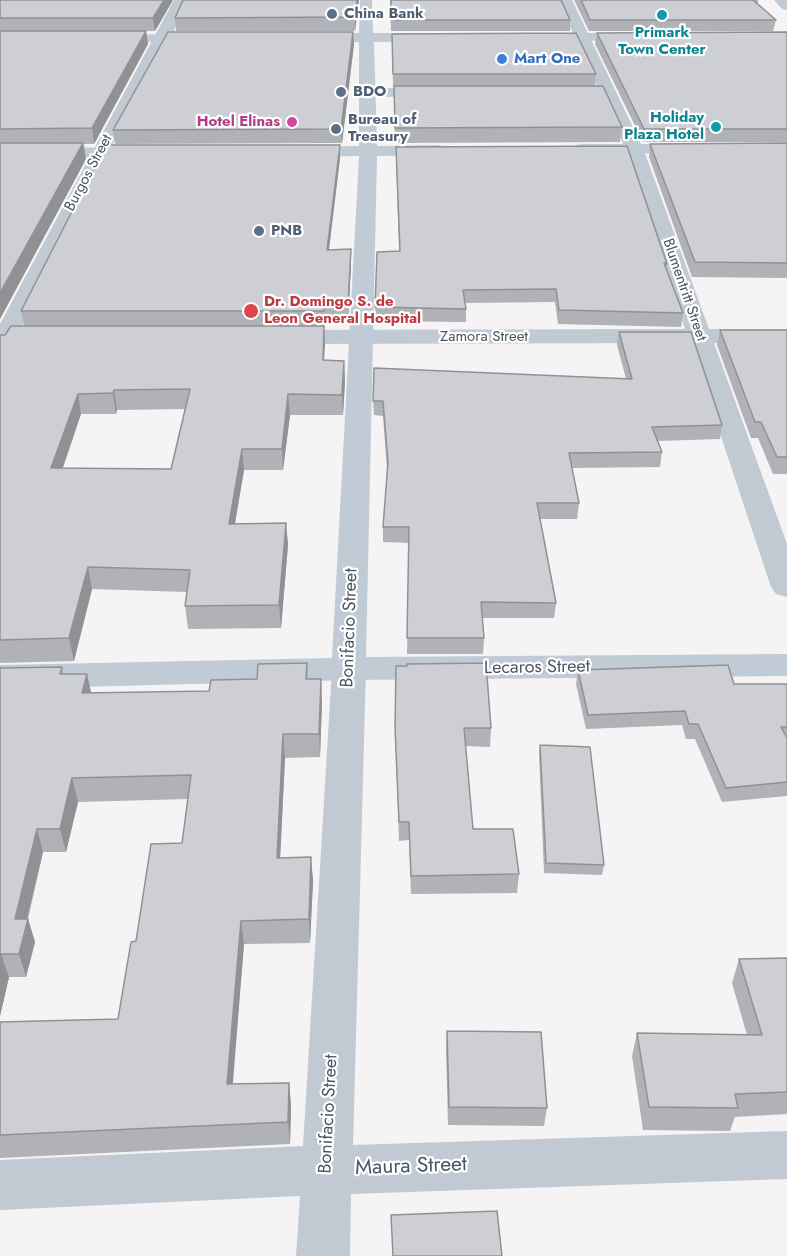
<!DOCTYPE html>
<html>
<head>
<meta charset="utf-8">
<style>
	body { margin:0 }
	canvas { display:block; background:#f5f3f3 }
</style>
</head>
<body>
<canvas width="787" height="1256"></canvas>
<script>
const g = document.querySelector('canvas').getContext('2d');
g.lineJoin = 'round';
const toPath = rows => new Path2D(rows.map(r => 'M' + r).join(''));
function fill(path, color) { g.fillStyle = color; g.fill(path, 'evenodd'); }
function stroke(path, color, width, dash) { g.strokeStyle = color; g.lineWidth = width; g.lineCap = dash ? 'butt' : 'round'; g.setLineDash(dash || []); g.stroke(path); }
function write(font, color, halo, rows, align = 'center') {
  g.font = font + ' Jost,sans-serif'; g.lineWidth = 4.5; g.setLineDash([]); g.textBaseline = 'middle'; g.strokeStyle = halo; g.fillStyle = color; for (const [text, x, y, turn = 0] of rows) {
    g.save(); g.translate(x, y); g.rotate((+turn || 0) * Math.PI / 180); g.textAlign = isNaN(turn) ? turn : align; if (halo) g.strokeText(text, 0, 0); g.fillText(text, 0, 0); g.restore();
  }
}
const street = toPath([
	[174,0,188,0,170,39,108,153,12,347,9,352,0,354,0,324,174,0],
	[558,0,572,0,643,148,709,329,787,329,787,343,714,343,787,544,787,597,776,594,771,587,690,343,279,344,271,342,267,337,271,332,279,330,685,329,625,148,558,0],
	[366,88,439,88,447,93,439,98,360,96,358,93,360,90,366,88],
	[349,658,361,661,366,669,353,1145,787,1131,787,1179,351,1194,350,1256,296,1256,300,1196,0,1210,0,1160,303,1146,332,669,337,661,349,658]
]);
const secondary = toPath([
	[360,0,372,0,373,33,436,33,443,37,436,41,374,42,377,146,440,145,449,150,440,155,377,156,366,657,787,654,787,676,349,680,0,689,0,665,332,658,359,156,294,157,285,152,294,147,359,146,359,42,308,42,301,38,308,34,359,33,360,0],
	[774,0,787,0,787,10,782,9,774,0],
	[533,33,640,33,647,37,640,41,528,40,526,37,533,33],
	[104,34,208,35,215,39,208,43,99,41,99,35,104,34],
	[582,144,787,144,787,154,576,153,573,149,576,145,582,144],
	[0,147,146,148,155,153,146,158,0,157,0,147]
]);
const wall = toPath([
	[0,0,173,0,155,31,146,31,148,44,94,144,84,144,86,159,0,319],
	[183,0,359,0,355,31,176,31,175,18],
	[390,0,570,20,570,31,391,31],
	[574,0,758,0,758,4,776,20,773,31,589,31],
	[787,32,787,142,643,142,595,44,597,33],
	[392,34,596,74,595,86,393,86],
	[354,44,342,143,115,144,113,130],
	[394,86,622,127,620,142,395,143],
	[787,143,787,278,692,277,649,157,650,144],
	[340,158,329,250,351,265,348,320,325,320,325,327,324,327,324,360,344,361,345,381,343,415,290,415,283,470,244,470,235,524,286,523,288,545,281,628,188,629,185,606,187,592,92,589,74,661,0,663,0,335,5,335,24,326,21,311],
	[185,409,171,469,63,468,81,414,116,414,117,410],
	[396,158,667,264,666,270,683,313,681,327,558,324,555,302,465,303,466,309,466,322,376,321,375,307,399,251],
	[720,330,787,330,787,474,773,474,758,438,751,438,717,345],
	[619,332,722,425,720,439,658,441,662,452,660,467,572,468,579,503,577,519,540,519,556,603,554,618,482,618,484,638,483,654,407,654,409,543,383,542,383,527,387,470,383,416,374,415,373,401,626,379,617,345],
	[307,663,308,679,322,702,320,757,285,758,280,858,311,857,313,881,310,943,244,944,232,1084,289,1083,291,1106,290,1144,0,1158,0,1022,118,1019,136,941,182,843,188,799,78,802,66,852,43,852,28,919,35,942,26,977,9,977,0,1016,0,668,62,667,64,674,87,674,91,693,209,691,257,679],
	[578,670,734,684,787,684,787,796,722,802,695,739,686,739,682,725,586,729,576,684],
	[395,727,491,728,490,747,465,746,473,829,519,874,517,893,411,894,409,840,399,841],
	[540,745,604,865,602,875,544,873,539,754],
	[787,958,787,1114,735,1117,730,1131,643,1130,632,1056,637,1033,747,1035,732,983,739,959],
	[447,1031,547,1108,544,1126,448,1125,446,1049]
]);
const shadedWall = toPath([
	[164,0,173,0,155,31,153,18],
	[357,0,359,0,355,31,355,17],
	[146,31,148,44,94,144,92,128],
	[353,32,354,44,342,143,341,129],
	[83,143,86,159,0,319,0,293],
	[340,145,340,158,327,265,327,250],
	[351,249,351,265,348,320,348,304],
	[324,326,325,345,323,380,323,360],
	[344,361,345,381,343,415,342,395],
	[114,390,117,410,116,414,113,393],
	[78,394,81,414,55,490,51,468],
	[288,394,290,415,283,470,282,449],
	[242,449,244,470,231,546,229,524],
	[286,523,288,545,281,628,279,605],
	[88,567,92,589,74,661,69,638],
	[87,674,92,697,82,693],
	[321,679,322,702,320,757,319,734],
	[283,734,285,758,279,881,277,858],
	[72,778,78,802,66,852,60,829],
	[37,829,43,852,25,927,28,919,35,942,26,977,19,954,15,919],
	[311,857,313,881,310,943,309,919],
	[241,921,244,944,231,1107,227,1084],
	[1,954,9,977,0,1016,0,960],
	[289,1083,291,1106,290,1144,288,1122]
]);
const building = toPath([
	[0,0,164,0,153,18,0,18,0,0],
	[183,0,357,0,355,17,175,18,183,0],
	[391,0,561,0,570,20,391,20,391,0],
	[581,0,753,0,776,20,590,20,581,0],
	[0,31,146,31,92,128,0,129,0,31],
	[168,32,353,32,341,129,113,130,168,32],
	[787,32,787,129,644,129,597,33,787,32],
	[576,33,596,74,393,74,392,34,576,33],
	[394,86,603,86,622,127,395,128,394,86],
	[0,143,83,143,0,293,0,143],
	[787,143,787,263,695,262,650,144,787,143],
	[106,145,340,145,327,250,351,249,348,304,325,304,324,311,21,311,106,145],
	[627,146,667,264,664,263,683,313,559,310,556,289,463,290,466,309,375,307,377,252,400,251,396,147,627,146],
	[11,326,324,326,323,360,344,361,342,395,288,394,282,449,242,449,229,524,286,523,279,605,185,606,190,570,88,567,69,638,0,640,0,335,5,335,11,326],
	[190,389,171,469,51,468,78,394,113,393,114,390,190,389],
	[720,330,787,330,787,457,777,457,761,422,755,422,720,330],
	[619,332,691,332,722,425,652,427,662,452,569,453,579,503,537,503,556,603,481,602,484,638,407,638,409,527,383,527,388,462,383,401,373,401,374,368,632,379,619,332],
	[307,663,306,679,321,679,319,734,283,734,277,858,311,857,309,919,241,921,227,1084,289,1083,288,1122,0,1135,0,1022,118,1019,131,942,136,941,151,844,182,843,191,775,72,778,60,829,37,829,15,919,28,919,19,954,1,954,0,960,0,668,62,667,60,674,87,674,82,693,209,691,211,680,257,679,258,664,307,663],
	[486,663,491,728,464,728,473,829,513,829,519,874,411,876,409,822,399,822,395,727,396,666,407,666,407,664,486,663],
	[728,665,734,684,787,684,787,727,781,727,787,738,787,782,726,788,698,724,689,724,685,711,588,715,578,670,728,665],
	[540,745,590,747,604,865,546,863,540,745],
	[787,958,787,1092,735,1094,738,1108,649,1107,637,1033,762,1035,739,959,787,958],
	[447,1031,541,1032,547,1108,449,1107,447,1031],
	[497,1211,502,1256,393,1256,391,1215,497,1211]
]);
const markers = [
	[332,14,6,"#5c6f8a"],
	[662,15,6,"#0f9aa8"],
	[502,59,6,"#3f7fe0"],
	[341,92,6,"#5c6f8a"],
	[292,122,6,"#d1479c"],
	[716,127,6,"#0f9aa8"],
	[336,129,6,"#5c6f8a"],
	[259,231,6,"#5c6f8a"],
	[251,311,8,"#e0444e"]
];
const farServicenames = [
	["China Bank",344,14],
	["BDO",353,92],
	["Bureau of",348,120],
	["Treasury",348,137],
	["PNB",271,231]
];
const farCulturenames = [
	["Primark",662,33],
	["Town Center",662,50],
	["Holiday",704,118,"right"],
	["Plaza Hotel",704,135,"right"]
];
const farShopnames = [
	["Mart One",514,59]
];
const farHotelnames = [
	["Hotel Elinas",280,122]
];
const farStreetnames = [
	["Burgos Street",89,173,-62],
	["Blumentritt Street",684,290,71],
	["Zamora Street",484,337]
];
const farHealthnames = [
	["Dr. Domingo S. de",264,302],
	["Leon General Hospital",264,319]
];
const streetNames = [
	["Bonifacio Street",350,628,-88],
	["Lecaros Street",537,668,-1],
	["Bonifacio Street",329,1114,-87]
];
const nearStreetnames = [
	["Maura Street",411,1167,-2]
];
fill(street, '#c1cad2');
fill(secondary, '#c1cbd6');
fill(wall, '#b0b2b7');
fill(shadedWall, '#909195');
fill(building, '#cdcfd5');
stroke(building, '#909195', 1.5);
for (const [x, y, r, color] of markers) { const dot = new Path2D(); dot.arc(x, y, r, 0, 2 * Math.PI); g.fillStyle = color; g.fill(dot); stroke(dot, '#fff', 2); }
write('bold 15px', '#4e5e75', '#fff', farServicenames, 'left');
write('bold 15px', '#0d838f', '#fff', farCulturenames);
write('bold 15px', '#366cbe', '#fff', farShopnames, 'left');
write('bold 15px', '#b23c85', '#fff', farHotelnames, 'right');
write('15px', '#4a5661', '#fff', farStreetnames);
write('bold 15px', '#be3a42', '#fff', farHealthnames, 'left');
write('18px', '#4a5661', '#fff', streetNames);
write('21px', '#4a5661', '#fff', nearStreetnames);
</script>
</body>
</html>
